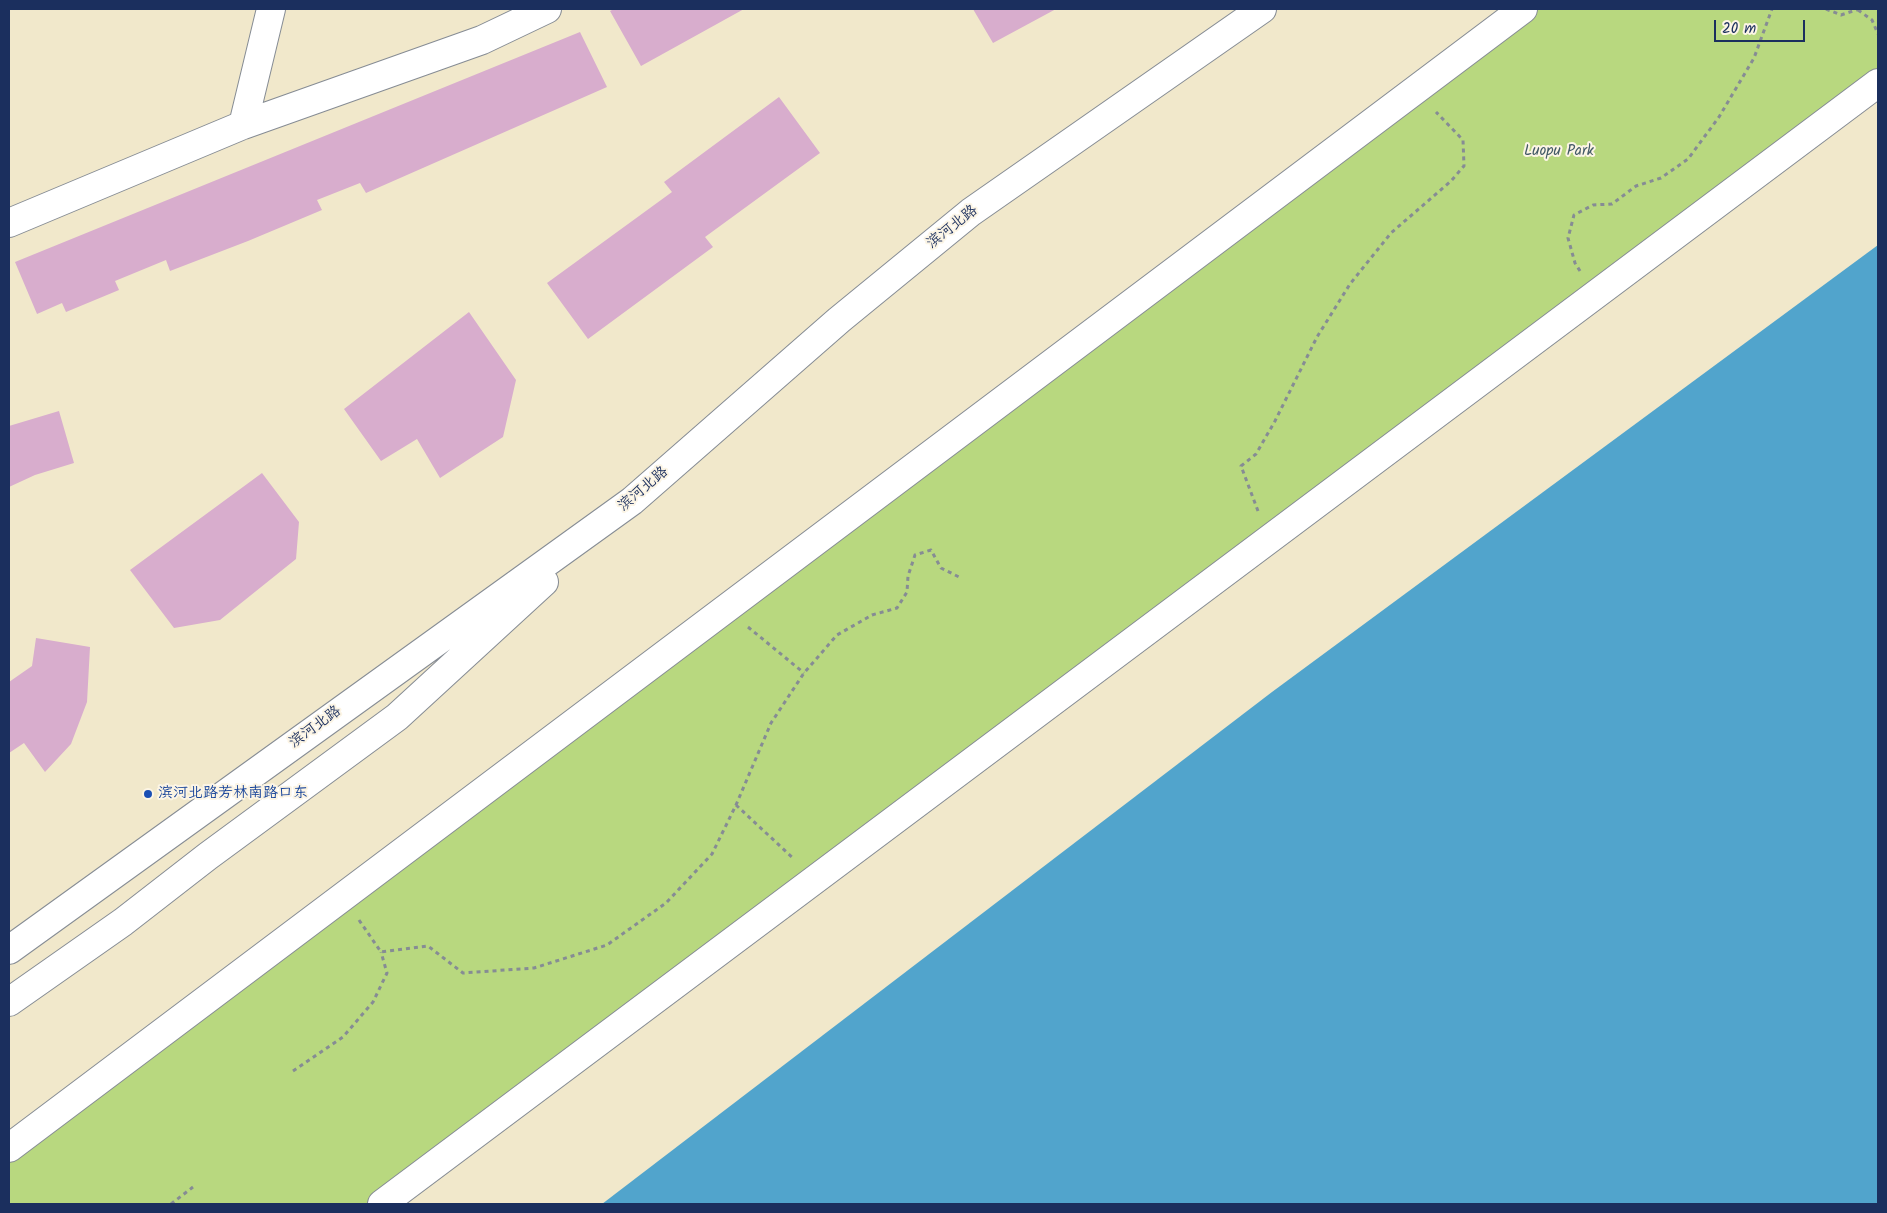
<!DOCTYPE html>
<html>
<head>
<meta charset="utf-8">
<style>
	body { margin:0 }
	#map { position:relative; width:1887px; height:1213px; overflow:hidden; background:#f1e8cb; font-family:Kalam,sans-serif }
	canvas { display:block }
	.frame { position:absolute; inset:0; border:10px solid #1b2f5e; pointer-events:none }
	.scale { position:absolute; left:1714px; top:20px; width:91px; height:22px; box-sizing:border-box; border:2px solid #1b2f5e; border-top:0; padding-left:6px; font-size:15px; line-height:18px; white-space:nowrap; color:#1b2f5e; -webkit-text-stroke:4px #fcf5e5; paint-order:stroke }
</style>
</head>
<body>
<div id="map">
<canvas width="1887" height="1213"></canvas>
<div class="frame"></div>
<div class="scale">20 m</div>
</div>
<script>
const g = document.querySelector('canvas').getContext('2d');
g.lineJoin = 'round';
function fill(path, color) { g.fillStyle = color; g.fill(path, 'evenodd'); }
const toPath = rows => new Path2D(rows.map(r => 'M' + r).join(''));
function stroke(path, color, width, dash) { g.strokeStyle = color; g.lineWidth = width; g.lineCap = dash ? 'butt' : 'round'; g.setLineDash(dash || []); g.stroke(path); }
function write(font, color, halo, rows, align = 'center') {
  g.font = font + ' Kalam,"LXGW WenKai TC",sans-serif'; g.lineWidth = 4; g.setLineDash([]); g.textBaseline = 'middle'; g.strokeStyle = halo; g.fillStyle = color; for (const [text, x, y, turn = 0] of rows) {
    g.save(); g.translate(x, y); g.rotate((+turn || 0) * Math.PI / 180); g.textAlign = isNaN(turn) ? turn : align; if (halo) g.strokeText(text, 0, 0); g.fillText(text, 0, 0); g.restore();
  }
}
const green = toPath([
	[1523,9,1878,9,1878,83,382,1204,9,1204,9,1148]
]);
const water = toPath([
	[1878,245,1878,1204,602,1204,1272,692]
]);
const building = toPath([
	[614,9,744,9,641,66,610,11],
	[973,9,1056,9,993,43],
	[580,32,607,87,366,193,360,183,317,200,322,210,248,241,170,271,166,260,115,281,119,290,66,312,62,303,37,314,15,262],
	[779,97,820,153,705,237,713,247,588,339,547,283,672,192,664,182],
	[469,312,516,380,503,437,440,478,417,439,381,461,344,409],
	[59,411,74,463,35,475,9,487,9,426],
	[262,473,299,522,296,559,220,620,174,628,130,570],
	[36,638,90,647,87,702,71,744,45,772,24,743,9,753,9,682,32,666]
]);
const path = toPath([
	[1826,9,1841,15,1859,9],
	[1858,10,1872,20,1878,34],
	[1580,271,1575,263,1568,238,1574,215,1593,205,1612,204,1636,186,1661,178,1688,159,1719,117,1754,58,1772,9],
	[1258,511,1241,466,1256,454,1275,421,1317,337,1350,284,1391,233,1451,181,1464,166,1463,140,1436,112],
	[748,627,804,673],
	[736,805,794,859],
	[359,920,381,952,428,946,463,973,534,968,607,945,666,903,712,854,736,805,771,723,804,673,837,635,872,615,897,608,907,592,908,576,915,555,931,550,941,568,959,577],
	[293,1071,343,1037,373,1002,387,973,381,952],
	[171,1204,193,1187]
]);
const minor = toPath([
	[243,125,271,9],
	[9,223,243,125,482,40,547,9],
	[9,1148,1523,9],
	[382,1204,1878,83]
]);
const major = toPath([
	[9,950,632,501,839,320,971,212,1262,9],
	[9,1002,123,922,208,856,397,717,544,582]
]);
const markers = [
	[148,794,5,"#1a4fb4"]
];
const parkNames = [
	["Luopu Park",1559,152]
];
const streetNames = [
	["滨河北路",953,228,-38],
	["滨河北路",644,490,-40],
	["滨河北路",316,728,-36]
];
const transitNames = [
	["滨河北路芳林南路口东",158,794]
];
fill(green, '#b8d87f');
fill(water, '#51a4cc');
fill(building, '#d8adcd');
stroke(minor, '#868c94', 30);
stroke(major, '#868c94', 30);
stroke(path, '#868c94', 3, [4, 4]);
stroke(minor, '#fff', 28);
stroke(major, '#fff', 28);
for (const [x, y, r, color] of markers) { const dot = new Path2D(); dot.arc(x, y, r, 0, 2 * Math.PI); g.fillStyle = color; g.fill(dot); stroke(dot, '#fcf5e5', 2); }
write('15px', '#425966', '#fcf5e5', parkNames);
write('15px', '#1b2f5e', '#fcf5e5', streetNames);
write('15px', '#164399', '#fcf5e5', transitNames, 'left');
</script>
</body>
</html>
